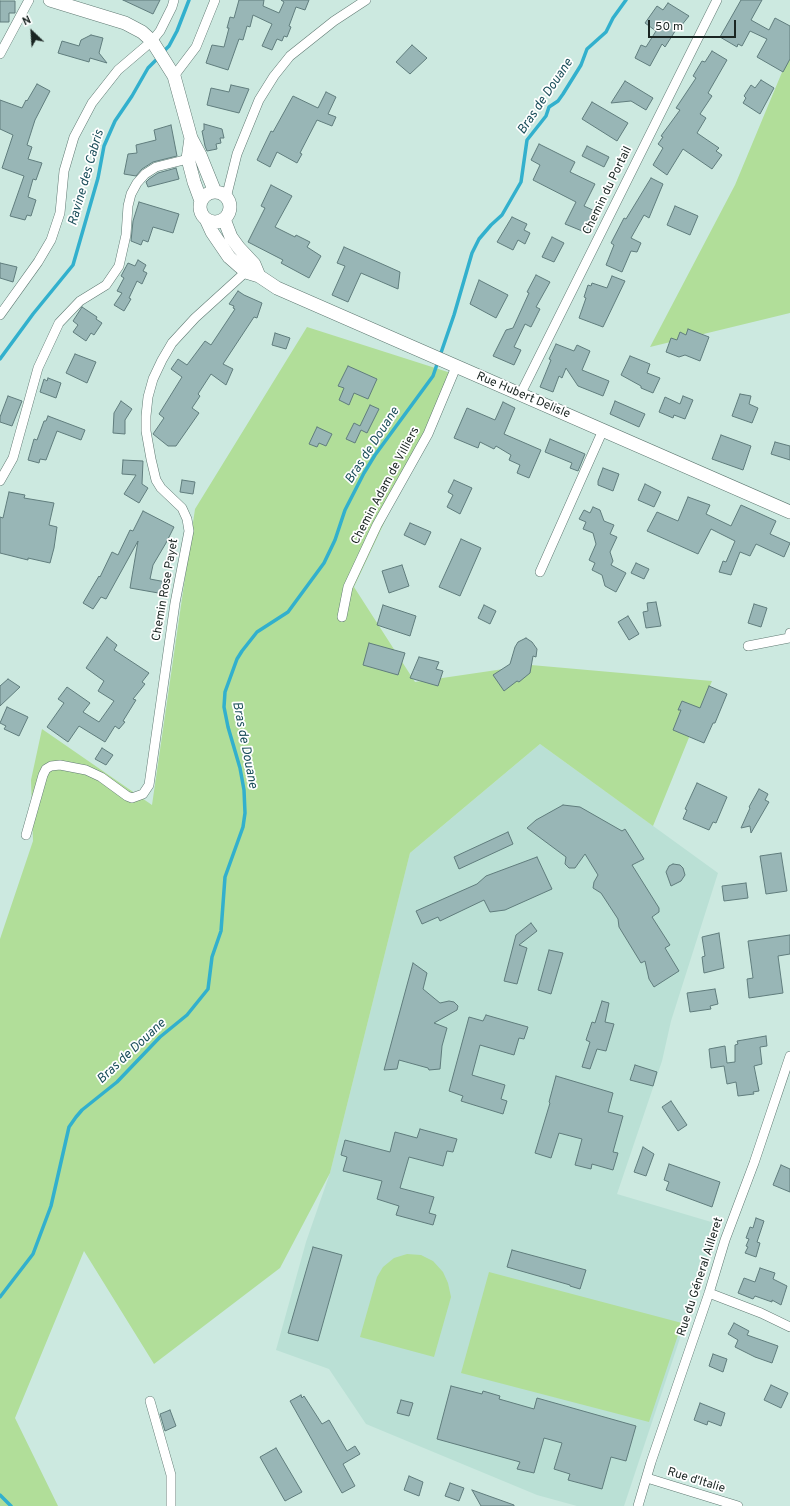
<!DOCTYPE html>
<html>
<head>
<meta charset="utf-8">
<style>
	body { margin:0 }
	#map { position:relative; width:790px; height:1506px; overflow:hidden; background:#cce9e0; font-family:Overpass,sans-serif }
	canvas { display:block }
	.north { position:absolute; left:12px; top:12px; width:40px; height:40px; -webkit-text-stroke:3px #fff; paint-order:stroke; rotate:335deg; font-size:11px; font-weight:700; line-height:16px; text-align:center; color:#1a2522 }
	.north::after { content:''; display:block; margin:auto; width:14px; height:18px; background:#1a2522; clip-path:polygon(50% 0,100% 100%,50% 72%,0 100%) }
	.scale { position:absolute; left:648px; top:20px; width:88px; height:18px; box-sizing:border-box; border:2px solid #1a2522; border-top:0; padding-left:5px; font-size:12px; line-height:14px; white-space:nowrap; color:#1a2522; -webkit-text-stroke:3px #fff; paint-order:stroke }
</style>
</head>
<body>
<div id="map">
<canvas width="790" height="1506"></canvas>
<div class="north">N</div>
<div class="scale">50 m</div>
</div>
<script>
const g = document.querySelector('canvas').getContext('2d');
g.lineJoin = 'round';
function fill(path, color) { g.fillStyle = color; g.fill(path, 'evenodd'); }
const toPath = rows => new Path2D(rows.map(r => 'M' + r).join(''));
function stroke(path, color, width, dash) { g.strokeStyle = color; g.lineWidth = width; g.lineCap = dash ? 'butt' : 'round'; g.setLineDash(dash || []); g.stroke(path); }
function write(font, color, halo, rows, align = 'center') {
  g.font = font + ' Overpass,sans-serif'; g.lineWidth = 3.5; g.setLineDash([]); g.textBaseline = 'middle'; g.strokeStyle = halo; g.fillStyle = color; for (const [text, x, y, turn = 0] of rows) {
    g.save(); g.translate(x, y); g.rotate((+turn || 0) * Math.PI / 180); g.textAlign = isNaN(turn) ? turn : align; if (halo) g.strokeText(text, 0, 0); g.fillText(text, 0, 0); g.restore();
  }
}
const built = toPath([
	[540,744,718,873,671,1021,662,1061,617,1194,718,1224,624,1506,577,1506,537,1495,366,1424,329,1369,276,1350,306,1242,330,1173,410,853]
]);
const green = toPath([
	[790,53,790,313,650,347,735,185],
	[307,327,454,374,354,587,415,682,531,665,712,681,653,826,540,744,410,853,330,1173,280,1268,154,1364,84,1251,15,1418,58,1506,0,1506,0,939,33,841,31,780,42,729,152,805,195,509],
	[407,1254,421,1255,433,1261,443,1272,448,1283,451,1297,434,1357,360,1337,377,1277,383,1267,394,1258],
	[489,1272,682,1323,649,1422,461,1373]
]);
const stream = toPath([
	[163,52,169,46,177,31,189,0],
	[0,359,33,314,73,265,98,178,104,146,115,121,132,96,148,68,159,57],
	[0,1297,33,1254,51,1206,69,1127,76,1117,82,1110,117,1082,160,1037,187,1015,208,989,212,957,221,931,225,877,243,827,245,813,244,790,240,768,228,727,224,707,225,692,237,659,242,651,257,632,288,612,324,563,335,540,345,510,364,473,375,455,433,376,454,315,472,253,479,239,491,225,502,215,521,182,527,140,546,116,549,107,558,101,563,94,581,65,587,49,606,32,613,18,626,0],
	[0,1495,11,1506]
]);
const building = toPath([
	[123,0,160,0,153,14,123,0],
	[239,0,264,0,263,6,279,13,284,2,281,0,309,0,305,10,296,7,289,26,291,27,287,37,284,36,282,41,277,39,272,50,262,46,272,24,253,15,250,27,247,26,243,40,239,39,228,70,206,63,212,45,224,47,229,28,227,28,230,17,234,18,239,0],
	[741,0,762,0,751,20,769,30,775,18,790,26,790,59,783,72,757,57,767,39,750,31,742,46,738,44,737,47,720,37,741,0],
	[0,1,15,1,15,13,9,13,9,22,0,22,0,1],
	[668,3,689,16,681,26,679,25,665,47,662,44,650,66,635,58,641,45,646,47,656,31,645,23,657,6,663,10,668,3],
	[91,35,103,38,99,53,107,63,90,58,89,62,58,53,62,41,79,46,81,40,91,35],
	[412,45,427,58,410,74,396,62,412,45],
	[712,51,727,60,708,93,712,96,700,114,706,118,697,133,719,148,716,151,722,155,712,169,683,149,667,175,653,165,663,148,658,144,663,137,661,136,680,110,676,108,696,78,693,76,702,61,705,62,712,51],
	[761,80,774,88,760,114,743,103,746,98,744,96,751,85,755,88,761,80],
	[625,81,653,98,646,110,631,101,611,103,625,81],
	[37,84,50,91,35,120,27,145,32,147,28,159,42,163,36,180,33,179,28,197,36,200,31,216,27,215,25,220,10,216,24,176,2,168,13,135,0,129,0,100,22,108,26,100,27,101,37,84],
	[231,85,249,89,239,113,207,105,211,88,229,92,231,85],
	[326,92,336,97,328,114,336,117,332,126,317,120,300,153,302,154,297,163,277,152,270,167,257,160,271,131,273,132,293,96,318,108,326,92],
	[592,102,628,123,617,141,582,119,592,102],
	[204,124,222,129,224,138,220,138,221,143,216,144,217,149,207,151,205,146,202,131,204,130,204,124],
	[171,125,177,156,153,162,142,169,136,176,124,174,128,154,137,153,136,145,156,140,154,130,171,125],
	[539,144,575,162,570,172,595,184,584,206,597,212,587,233,565,224,576,202,533,180,540,165,531,160,539,144],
	[587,146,609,157,604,167,582,156,587,146],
	[176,168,179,179,148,187,146,182,149,179,158,173,176,168],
	[651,178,663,184,649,218,644,215,631,238,641,243,637,252,631,251,622,272,606,265,614,245,611,243,624,218,626,219,651,178],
	[271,185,292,196,275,227,295,237,296,235,310,242,307,247,321,256,309,278,281,263,283,260,248,242,265,208,261,206,271,185],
	[139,202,179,214,173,233,153,227,148,242,143,240,141,245,131,241,133,221,139,202],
	[675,206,698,216,690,235,667,225,675,206],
	[512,217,527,224,524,230,530,233,525,244,518,240,513,250,497,242,512,217],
	[552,237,564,243,554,262,542,257,552,237],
	[344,247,400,272,398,289,361,273,348,302,332,295,345,266,337,263,344,247],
	[138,260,146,265,143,271,147,273,142,284,137,281,129,298,131,299,124,311,114,305,122,293,117,291,124,278,121,276,128,263,135,266,138,260],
	[0,263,17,267,13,282,0,278,0,263],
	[536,275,550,282,536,307,540,309,531,327,525,324,514,347,521,350,514,365,493,356,506,330,513,328,529,293,527,292,536,275],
	[612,276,625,281,603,327,579,318,586,298,584,297,588,285,591,286,592,283,607,288,612,276],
	[479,280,508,295,496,318,470,304,479,280],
	[238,291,244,295,262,303,257,318,254,317,223,364,233,369,226,385,211,374,198,394,200,396,192,408,199,413,176,446,168,446,153,434,164,418,159,414,182,377,171,369,178,359,187,365,205,341,211,345,235,309,233,308,234,306,229,304,238,291],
	[82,307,97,317,96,319,102,323,94,335,91,333,86,341,73,332,78,325,73,321,82,307],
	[688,329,709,337,700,361,685,355,679,357,666,352,671,338,677,340,680,332,686,335,688,329],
	[275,333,290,338,286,349,272,345,275,333],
	[556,344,574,351,577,345,590,351,582,370,609,381,603,396,578,386,566,368,562,378,559,376,553,392,540,387,551,360,549,359,556,344],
	[75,354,96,362,87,383,66,373,75,354],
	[630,356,650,364,647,373,660,378,653,393,641,388,641,386,621,375,630,356],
	[348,366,377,379,368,399,354,393,349,405,339,400,344,388,338,386,348,366],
	[48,378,61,383,56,398,40,392,44,379,47,381,48,378],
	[740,394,751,396,749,404,758,408,752,423,732,416,740,394],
	[8,396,22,401,12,426,0,422,0,417,8,396],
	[683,396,693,400,685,419,674,415,673,418,659,412,665,397,680,404,683,396],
	[121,401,132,409,125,420,125,434,113,433,114,413,121,401],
	[615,401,645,414,639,427,610,414,615,401],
	[503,402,515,408,504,434,541,450,529,478,517,473,520,465,509,460,511,455,496,446,494,449,480,442,478,448,454,438,467,408,495,420,503,402],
	[370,405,379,409,367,433,361,430,355,443,346,439,354,423,360,426,370,405],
	[48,416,85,430,81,440,57,431,46,460,40,459,39,463,28,460,34,439,37,440,44,421,46,421,48,416],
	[317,427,332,434,326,446,319,443,317,447,309,444,317,427],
	[721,435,751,446,743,470,712,459,721,435],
	[550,439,585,454,578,471,570,468,572,463,545,452,550,439],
	[775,442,790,446,790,460,771,454,775,442],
	[123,460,143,461,142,484,148,488,139,503,124,494,136,475,122,474,123,460],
	[603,468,619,474,613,491,598,485,598,481,603,468],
	[182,480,195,482,193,494,180,492,182,480],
	[454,480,472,488,460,514,447,507,453,495,448,492,454,480],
	[645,484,661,492,654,507,638,500,645,484],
	[9,492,25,495,24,498,54,503,49,525,57,527,54,548,50,563,28,558,28,560,0,553,0,517,3,518,9,492],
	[688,497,710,505,706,514,731,526,741,505,776,521,770,534,790,543,784,557,756,544,750,556,740,552,731,575,719,572,723,561,726,562,735,541,711,529,698,554,647,531,657,512,678,521,688,497],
	[593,507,600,510,604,521,614,525,610,534,617,537,610,552,613,561,611,565,626,573,616,592,605,586,602,575,592,570,595,563,589,560,596,544,593,533,583,529,586,522,579,519,584,510,590,513,593,507],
	[143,511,174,527,166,543,153,565,150,579,166,582,164,594,130,588,138,541,106,599,101,597,93,609,83,603,99,576,100,577,112,552,118,555,130,530,133,531,143,511],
	[410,523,431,532,425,545,404,535,410,523],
	[461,539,481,548,460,596,439,587,461,539],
	[636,563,649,569,644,579,631,573,636,563],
	[402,565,409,586,389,593,382,571,402,565],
	[656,602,661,626,646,628,643,612,648,611,647,603,656,602],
	[754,604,767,608,761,627,748,623,754,604],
	[383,605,416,616,410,636,377,625,383,605],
	[484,605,496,611,490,624,478,618,484,605],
	[628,616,639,634,629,640,618,622,628,616],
	[107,637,117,645,114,650,149,673,142,682,145,684,133,699,136,700,123,721,125,722,119,729,115,726,105,742,79,726,68,742,47,727,64,703,58,699,67,687,90,703,83,712,99,722,114,701,98,691,104,681,86,668,107,637],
	[526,638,532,642,537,649,536,657,533,656,530,673,519,682,517,681,504,691,493,675,510,664,515,647,518,642,526,638],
	[369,643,405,653,398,675,363,665,369,643],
	[419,657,439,662,436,669,443,671,438,686,410,678,419,657],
	[8,679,20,687,0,706,0,686,8,679],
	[709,686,727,694,715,723,713,723,704,743,673,730,681,710,678,710,682,701,700,708,709,686],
	[7,707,28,717,19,736,4,729,6,726,0,723,7,707],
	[102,748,113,755,106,765,95,759,102,748],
	[697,783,727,797,716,823,713,822,709,830,683,819,687,810,685,809,697,783],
	[759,789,768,794,765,800,769,802,751,833,750,826,741,828,750,808,749,807,759,789],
	[563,805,580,807,622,831,625,829,644,859,632,865,659,908,659,912,652,917,670,945,665,948,679,971,654,987,649,979,645,961,641,963,619,927,618,919,601,893,593,888,594,882,598,875,585,854,575,868,569,868,565,864,566,857,527,828,536,820,563,805],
	[508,832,513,844,459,869,454,857,508,832],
	[781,853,787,891,766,894,760,856,781,853],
	[537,857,552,889,505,910,490,912,484,900,440,921,438,917,422,924,416,911,477,884,486,876,537,857],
	[673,864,680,865,683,868,685,875,681,881,671,886,666,872,669,866,673,864],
	[746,883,748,898,724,901,722,886,746,883],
	[531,923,537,931,519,945,527,948,517,984,504,981,516,935,531,923],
	[719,933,724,968,704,973,702,957,705,956,702,937,719,933],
	[790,935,790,954,778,956,783,993,749,998,747,979,753,978,748,941,790,935],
	[549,950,563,953,551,994,538,990,549,950],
	[413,963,427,973,423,989,440,1003,449,1001,454,1002,458,1006,457,1010,434,1023,447,1028,442,1046,440,1069,429,1070,428,1068,399,1060,397,1069,384,1070,413,963],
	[715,989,718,1004,710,1006,711,1009,690,1012,687,993,715,989],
	[602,1001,609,1003,605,1022,614,1024,606,1051,597,1049,590,1069,582,1067,590,1042,586,1040,592,1022,595,1023,602,1001],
	[486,1015,528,1027,524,1039,519,1038,514,1055,480,1045,472,1075,505,1085,501,1099,507,1101,503,1114,461,1101,463,1096,449,1091,469,1017,483,1021,486,1015],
	[766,1036,767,1046,760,1047,762,1064,754,1066,759,1091,753,1092,754,1094,738,1096,736,1082,727,1084,724,1066,711,1068,709,1049,725,1046,727,1063,735,1062,735,1045,738,1044,737,1041,766,1036],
	[635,1065,657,1072,653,1086,630,1080,635,1065],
	[556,1076,613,1093,608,1112,623,1116,613,1152,618,1153,613,1170,592,1164,591,1169,575,1165,582,1139,559,1133,551,1158,535,1153,550,1103,549,1102,556,1076],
	[671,1101,687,1125,678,1131,662,1107,671,1101],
	[420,1129,457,1139,453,1152,447,1151,443,1166,409,1157,400,1188,434,1197,429,1213,436,1215,433,1225,396,1215,399,1206,377,1199,382,1181,343,1171,347,1157,341,1155,345,1140,390,1152,395,1132,417,1138,420,1129],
	[643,1147,654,1154,646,1176,634,1172,643,1147],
	[669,1164,720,1182,712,1207,666,1190,669,1182,664,1180,669,1164],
	[781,1165,790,1169,790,1192,773,1185,781,1165],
	[756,1218,764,1221,757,1242,760,1243,756,1257,745,1253,748,1247,746,1246,749,1239,746,1238,750,1227,753,1228,756,1218],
	[313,1247,342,1255,318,1341,288,1333,313,1247],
	[512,1250,586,1270,580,1289,570,1286,570,1285,507,1267,512,1250],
	[760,1268,775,1273,773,1279,787,1286,781,1305,772,1300,772,1302,755,1296,753,1299,738,1293,744,1278,755,1282,760,1268],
	[734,1323,749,1331,747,1335,778,1346,772,1363,755,1357,735,1347,738,1340,728,1334,734,1323],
	[713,1354,727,1359,723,1372,709,1366,713,1354],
	[771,1385,788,1393,781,1408,764,1400,771,1385],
	[451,1386,482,1394,483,1391,500,1396,499,1399,534,1409,537,1398,636,1426,626,1461,611,1457,602,1489,568,1480,570,1474,554,1469,562,1443,544,1438,534,1473,517,1469,520,1462,437,1439,451,1386],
	[301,1395,302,1398,304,1396,322,1424,329,1420,347,1451,355,1446,360,1454,343,1464,355,1486,342,1493,290,1401,301,1395],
	[401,1400,413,1403,409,1416,397,1413,401,1400],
	[700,1403,725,1413,721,1426,708,1421,707,1425,694,1420,700,1403],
	[170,1410,176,1426,165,1431,160,1414,170,1410],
	[276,1448,302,1492,285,1501,260,1457,276,1448],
	[409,1476,423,1482,419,1496,404,1490,409,1476],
	[450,1483,464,1488,459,1501,445,1496,450,1483],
	[472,1490,514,1505,514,1506,481,1506,472,1490]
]);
const minor = toPath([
	[0,54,29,0],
	[174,76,196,47,215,0],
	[226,198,237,154,259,100,274,76,290,56,334,21,366,0],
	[0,315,38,262,51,240,60,213,64,171,74,137,92,103,118,70,152,41,160,31,172,7,174,0],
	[521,393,717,0],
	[0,481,13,458,38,368,59,323,80,301,106,285,119,266,126,235,128,206,131,194,137,183,145,174,156,167,188,159],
	[540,572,603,430],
	[342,617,348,587,377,525,428,434,456,367],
	[748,646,789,638,790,633],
	[26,835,43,775,46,769,51,766,60,765,86,770,101,777,127,796,132,798,143,794,149,785,175,603,189,531,187,519,182,508,161,488,156,480,151,459,146,431,146,416,148,397,153,379,162,360,172,343,195,318,250,268],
	[709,1293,761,1313,790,1327],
	[150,1401,171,1475,171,1506],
	[647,1478,738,1506],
	[638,1506,651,1462,709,1293,725,1240,754,1163,790,1056]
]);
const secondary = toPath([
	[50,0,125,23,142,32,152,41,174,76,191,138,200,155,215,192],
	[191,138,188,159,194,182,201,201],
	'200 207a15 15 0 1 1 30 0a15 15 0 1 1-30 0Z',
	[206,219,212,232,229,257,246,272,259,276,277,288,790,512],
	[224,219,231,237,239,248,254,264,259,276]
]);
const streetNames = [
	["Chemin du Portail",608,191,-64],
	["Rue Hubert Delisle",523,396,23],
	["Chemin Adam de Villiers",386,486,-62],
	["Chemin Rose Payet",166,590,-80],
	["Rue du Géneral Ailleret",701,1277,-72],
	["Rue d'Italie",696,1481,17]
];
const waterNames = [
	["Bras de Douane",546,97,-56],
	["Ravine des Cabris",87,178,-74],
	["Bras de Douane",373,446,-57],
	["Bras de Douane",244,745,79],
	["Bras de Douane",132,1052,-43]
];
fill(built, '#bae0d5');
fill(green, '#b1de99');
stroke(stream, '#32b0cd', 3.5);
fill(building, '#98b6b6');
stroke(building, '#607d7d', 1);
stroke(minor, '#607a73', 10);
stroke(secondary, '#607a73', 14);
stroke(minor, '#fff', 9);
stroke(secondary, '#fff', 13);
write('12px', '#1a2522', '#fff', streetNames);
write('italic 13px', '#1c4f5b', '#fff', waterNames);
</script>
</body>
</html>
